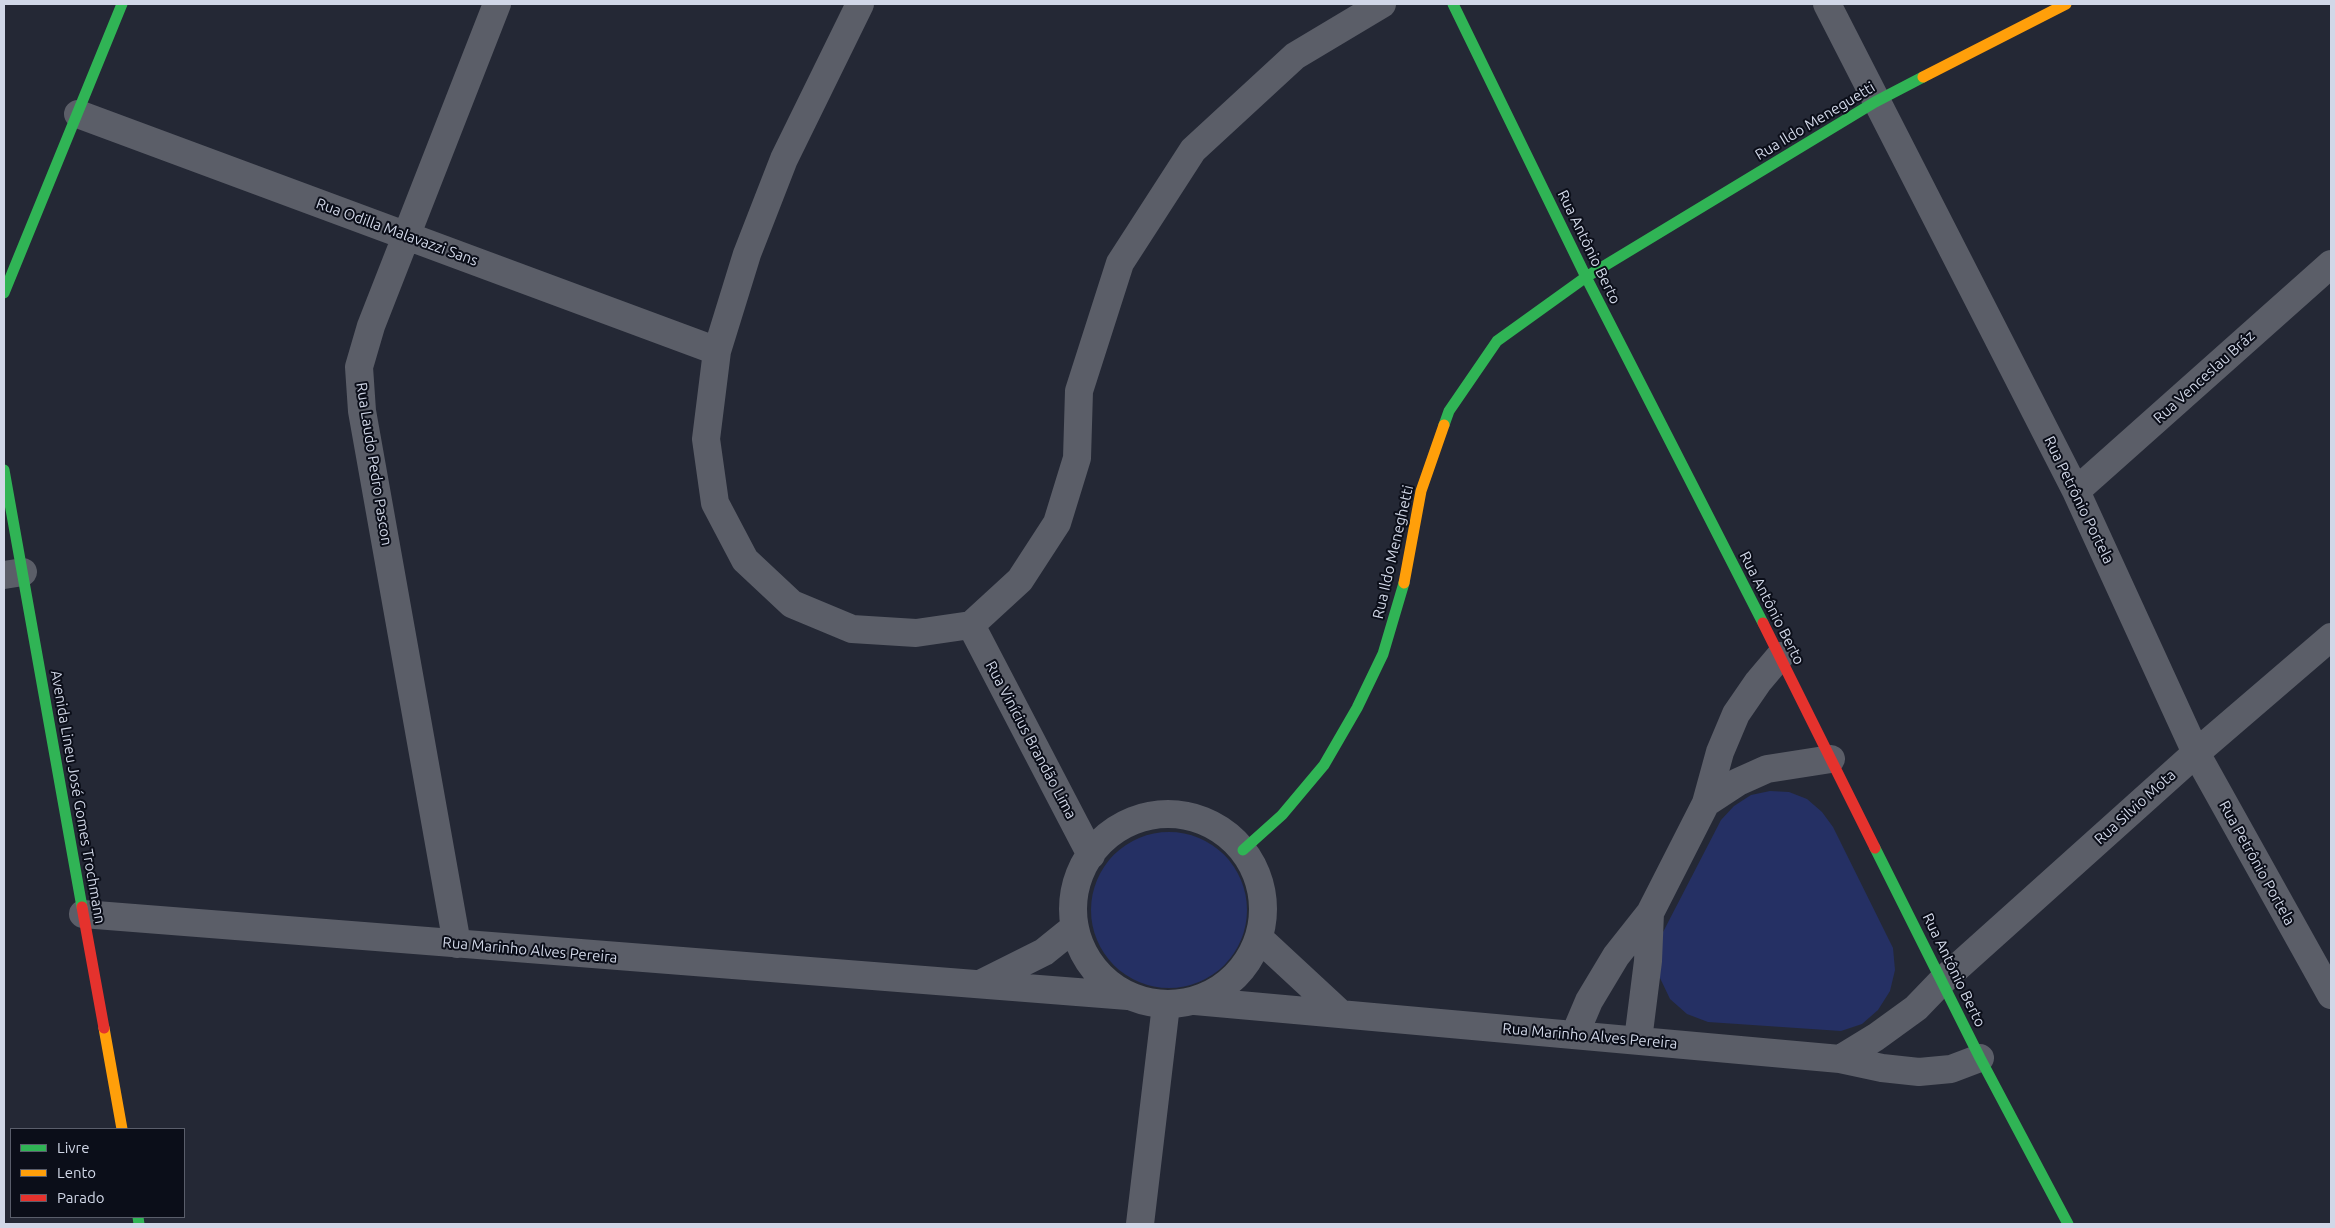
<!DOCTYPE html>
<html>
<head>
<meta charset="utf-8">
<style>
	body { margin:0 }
	#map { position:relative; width:2335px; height:1228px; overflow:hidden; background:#242835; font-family:Ubuntu,sans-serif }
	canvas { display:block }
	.frame { position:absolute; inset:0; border:5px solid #d1d7e7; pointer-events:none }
	.legend { position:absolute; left:10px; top:1128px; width:175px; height:90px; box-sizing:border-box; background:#0b0e19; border:1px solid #5a5e6b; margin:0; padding:6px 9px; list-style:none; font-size:15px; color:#d1d7e7 }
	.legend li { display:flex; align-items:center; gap:10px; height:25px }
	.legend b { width:25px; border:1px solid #5a5e6b }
</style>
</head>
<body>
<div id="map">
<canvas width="2335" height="1228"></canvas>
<div class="frame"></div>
<ul class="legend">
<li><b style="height:6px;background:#30b455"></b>Livre</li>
<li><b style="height:6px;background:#ff9f0a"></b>Lento</li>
<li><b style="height:6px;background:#e5322d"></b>Parado</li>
</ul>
</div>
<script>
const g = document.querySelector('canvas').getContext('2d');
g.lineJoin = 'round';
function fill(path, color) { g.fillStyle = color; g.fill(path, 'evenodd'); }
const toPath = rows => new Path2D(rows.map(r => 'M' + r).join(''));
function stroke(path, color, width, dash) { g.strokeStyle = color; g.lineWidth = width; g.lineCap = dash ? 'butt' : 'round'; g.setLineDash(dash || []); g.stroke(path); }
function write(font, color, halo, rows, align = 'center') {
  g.font = font + ' Ubuntu,sans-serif'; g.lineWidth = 4; g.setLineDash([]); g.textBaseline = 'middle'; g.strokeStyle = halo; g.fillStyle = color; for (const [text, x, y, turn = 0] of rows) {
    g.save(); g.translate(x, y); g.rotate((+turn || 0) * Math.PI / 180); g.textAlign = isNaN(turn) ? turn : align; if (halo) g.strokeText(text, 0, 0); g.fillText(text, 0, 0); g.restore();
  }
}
const green = toPath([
	[1770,791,1789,792,1807,799,1822,812,1833,827,1893,948,1895,970,1890,991,1878,1010,1862,1024,1841,1031,1708,1022,1687,1014,1670,999,1660,978,1657,956,1662,934,1721,820,1734,806,1751,795],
	'1091 910a78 78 0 1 1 156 0a78 78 0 1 1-156 0Z'
]);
const street = toPath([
	[860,4,784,159,747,254,717,351,706,439,715,503,745,560,792,604,852,629,916,633,971,625],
	[1827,4,2076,491,2196,753,2331,995],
	[78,114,717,351],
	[2076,491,2331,264],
	[4,575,23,572],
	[971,625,1020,580,1057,523,1077,458,1079,391,1120,263,1193,150,1295,56,1382,4],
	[971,625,1091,855],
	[1706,803,1738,782,1767,769,1831,759],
	'1073 909a95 95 0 1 1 190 0a95 95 0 1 1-190 0Z',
	[83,914,1128,996],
	[1259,938,1341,1014],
	[457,944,362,411,359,367,371,326,497,4],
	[980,984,1044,952,1075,927],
	[1195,1001,1840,1059,1882,1068,1919,1072,1951,1069,1980,1058],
	[1575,1034,1589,1001,1616,956,1650,913,1706,803,1720,752,1736,714,1758,682,1780,656],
	[1638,1040,1648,961,1650,913],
	[1840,1059,1876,1037,1916,1008,1942,981,2196,753,2331,637],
	[1140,1224,1166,1005]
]);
const fast = toPath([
	[1453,4,1586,277,1763,623],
	[4,293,122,4],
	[1444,425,1449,411,1497,341,1586,277,1875,102,1923,77],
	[4,470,82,907],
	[1875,848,1980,1058,2068,1224],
	[1243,850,1282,815,1324,765,1357,708,1383,654,1404,583],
	[138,1217,139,1224]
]);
const slow = toPath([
	[1923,77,2066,4],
	[1404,583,1421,491,1444,425],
	[104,1028,122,1129]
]);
const jam = toPath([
	[1763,623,1875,848],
	[82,907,104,1028]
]);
const streetNames = [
	["Rua Ildo Meneguetti",1815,121,-31],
	["Rua Odilla Malavazzi Sans",397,232,20],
	["Rua Antônio Berto",1589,247,64],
	["Rua Venceslau Bráz",2204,377,-42],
	["Rua Laudo Pedro Pascon",374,464,81],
	["Rua Petrônio Portela",2079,500,64],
	["Rua Ildo Meneghetti",1393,552,-77],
	["Rua Antônio Berto",1772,608,63],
	["Rua Vinícius Brandão Lima",1031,740,62],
	["Avenida Lineu José Gomes Trochmann",78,797,80],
	["Rua Silvio Mota",2135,807,-42],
	["Rua Petrônio Portela",2257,863,61],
	["Rua Marinho Alves Pereira",530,950,5],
	["Rua Antônio Berto",1954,970,64],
	["Rua Marinho Alves Pereira",1590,1036,5]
];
fill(green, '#253064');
stroke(street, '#5b5e68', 28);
stroke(fast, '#30b455', 11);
stroke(slow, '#ff9f0a', 11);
stroke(jam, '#e5322d', 11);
write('15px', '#d1d7e7', '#0b0e19', streetNames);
</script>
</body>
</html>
